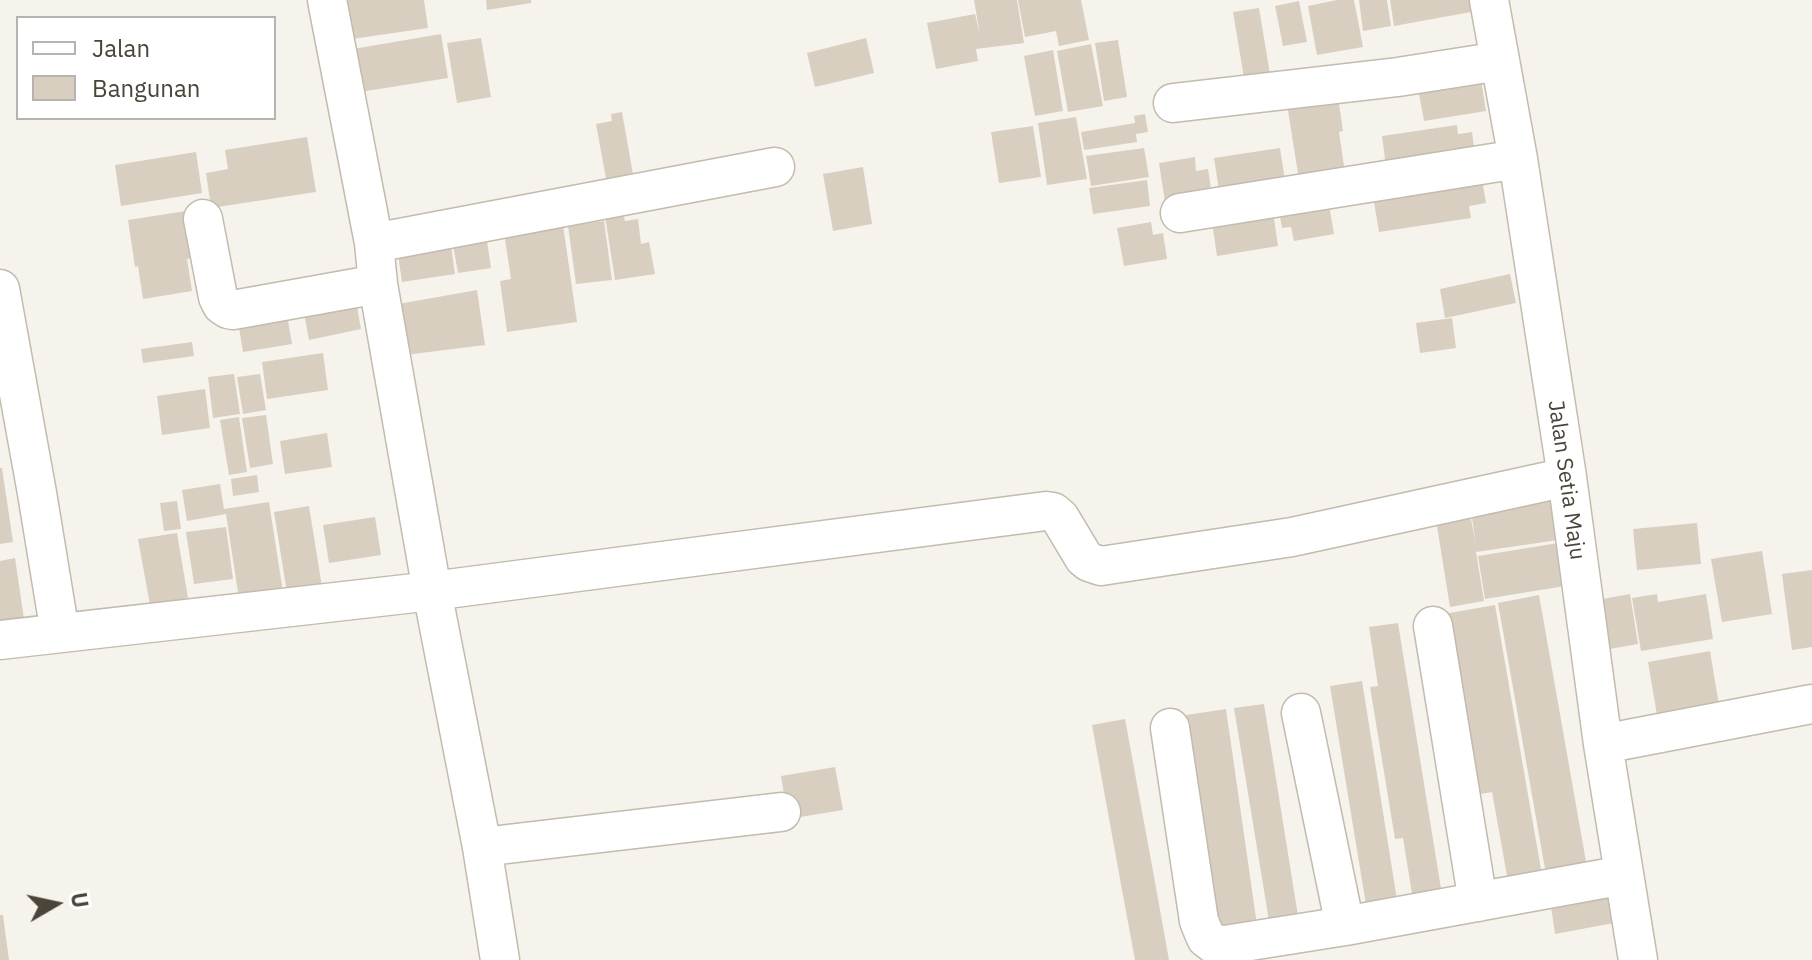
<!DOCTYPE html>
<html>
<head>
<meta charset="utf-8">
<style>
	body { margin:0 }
	#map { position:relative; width:1812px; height:960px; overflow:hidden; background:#f6f3ec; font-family:"IBM Plex Sans",sans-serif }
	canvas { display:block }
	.legend { position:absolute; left:16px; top:16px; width:260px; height:104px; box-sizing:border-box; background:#fff; border:2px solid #b7b4b0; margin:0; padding:10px 14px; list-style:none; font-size:24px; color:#4b4439 }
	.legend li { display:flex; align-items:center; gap:16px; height:40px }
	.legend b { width:40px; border:2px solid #b7b4b0 }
	.north { position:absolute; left:16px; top:864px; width:80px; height:80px; -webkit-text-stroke:6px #fff; paint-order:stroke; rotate:81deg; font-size:22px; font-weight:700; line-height:32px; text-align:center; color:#4b4439 }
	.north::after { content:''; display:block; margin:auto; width:28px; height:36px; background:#4b4439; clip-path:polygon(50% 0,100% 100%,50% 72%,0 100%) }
</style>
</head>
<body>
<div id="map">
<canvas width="1812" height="960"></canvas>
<ul class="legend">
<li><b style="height:10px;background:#fff"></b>Jalan</li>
<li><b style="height:22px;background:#d8cfc1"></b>Bangunan</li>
</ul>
<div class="north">U</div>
</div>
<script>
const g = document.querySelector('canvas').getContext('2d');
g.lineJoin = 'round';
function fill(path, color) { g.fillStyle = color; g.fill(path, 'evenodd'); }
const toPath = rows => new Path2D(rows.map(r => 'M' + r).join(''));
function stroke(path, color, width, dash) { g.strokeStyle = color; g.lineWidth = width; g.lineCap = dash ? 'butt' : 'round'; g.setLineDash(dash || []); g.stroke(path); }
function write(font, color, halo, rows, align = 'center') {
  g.font = font + ' "IBM Plex Sans",sans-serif'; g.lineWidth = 8; g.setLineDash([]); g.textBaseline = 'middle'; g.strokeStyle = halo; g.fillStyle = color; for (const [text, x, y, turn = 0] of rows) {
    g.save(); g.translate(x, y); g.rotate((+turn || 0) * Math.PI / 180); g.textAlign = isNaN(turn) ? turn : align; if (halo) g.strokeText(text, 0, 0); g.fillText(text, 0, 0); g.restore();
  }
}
const building = toPath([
	[346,0,424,0,428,28,352,39],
	[486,0,531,0,531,3,487,10],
	[974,0,1017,0,1024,43,976,49,978,61,936,69,927,23,975,14,980,35],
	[1018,0,1081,0,1089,40,1059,46,1056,31,1025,37],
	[1337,0,1354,0,1363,47,1317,55,1308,6],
	[1359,0,1387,0,1391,26,1363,31],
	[1390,0,1469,0,1471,12,1394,26],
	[1299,1,1307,42,1283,46,1275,6],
	[1259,8,1271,80,1245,84,1233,12],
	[441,34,448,78,360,92,353,49],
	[481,38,491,97,457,103,447,43],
	[866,38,874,73,815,87,807,53],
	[1118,40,1127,97,1104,101,1095,43],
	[1091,44,1103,106,1068,112,1057,51],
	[1053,50,1063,111,1035,116,1024,56],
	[1479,67,1486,111,1424,121,1416,77],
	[1338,97,1343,131,1339,132,1345,173,1299,180,1287,104],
	[622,112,634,180,607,184,596,124,612,121,611,114],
	[1145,114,1148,132,1136,134,1137,142,1084,150,1081,132,1135,123,1134,116],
	[1076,117,1087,179,1047,185,1038,123],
	[1457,125,1458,134,1472,132,1475,154,1387,174,1382,136],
	[1033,126,1041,177,999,183,991,132],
	[307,137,316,192,211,208,206,173,228,169,225,150],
	[1144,148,1149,177,1091,186,1086,156],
	[1280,148,1286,187,1220,197,1214,158],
	[196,152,202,193,121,206,115,165],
	[1195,157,1196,171,1208,169,1213,202,1166,209,1159,163],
	[863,167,872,224,833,231,823,174],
	[1482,179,1486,203,1469,206,1471,218,1379,232,1372,190],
	[1147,180,1150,206,1093,214,1089,188],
	[1328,199,1334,234,1294,241,1291,227,1282,228,1279,211],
	[1272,205,1278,246,1217,256,1211,215],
	[186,211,193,258,187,259,192,291,143,299,138,266,135,267,128,220],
	[623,213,625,221,638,219,641,244,649,242,655,274,615,280,605,216],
	[562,218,577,322,507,332,500,281,511,279,503,226],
	[604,221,612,280,576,284,568,226],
	[1151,222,1153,235,1163,233,1167,259,1124,266,1117,228],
	[486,234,491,268,458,273,452,239],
	[450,239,455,274,402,282,397,248],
	[1510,274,1516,303,1445,318,1440,289],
	[477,290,485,345,397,356,387,306],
	[355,295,361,329,309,340,302,302],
	[286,308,292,344,243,352,237,316],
	[1452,318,1456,348,1420,353,1416,323],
	[192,342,194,356,143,363,141,349],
	[323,353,328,390,267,399,262,362],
	[234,374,240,414,213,418,208,377],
	[260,374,266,410,243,414,237,377],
	[205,389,210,428,162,435,157,396],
	[266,415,273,464,250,468,242,418],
	[239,417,247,472,229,475,220,420],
	[327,433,332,467,285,474,280,441],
	[0,468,2,468,13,542,0,544],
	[257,475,259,492,233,496,231,479],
	[220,484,224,509,269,502,283,592,239,599,226,514,187,521,182,490],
	[1552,498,1558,540,1476,552,1484,601,1450,607,1436,520,1470,514,1476,544,1471,511],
	[177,501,181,529,164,531,160,503],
	[309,506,322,587,287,593,274,512],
	[375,517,381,555,329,563,323,525],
	[1697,523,1701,564,1637,570,1633,529],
	[226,527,233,579,194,584,186,532],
	[177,533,188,598,150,605,138,539],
	[1558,543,1565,586,1485,599,1478,556],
	[1762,551,1772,614,1722,622,1711,559],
	[15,558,24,619,0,623,0,561],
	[1812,570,1812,647,1792,650,1782,574],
	[1630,594,1638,644,1599,651,1591,601],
	[1657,594,1658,602,1706,594,1713,639,1641,651,1632,598],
	[1539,595,1588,873,1547,880,1498,603],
	[1495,605,1543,881,1509,887,1492,792,1475,795,1444,614],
	[1398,623,1442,895,1413,900,1403,838,1395,839,1370,687,1378,686,1369,627],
	[1710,651,1720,711,1658,721,1648,662],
	[1362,681,1398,906,1367,911,1330,686],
	[1264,704,1299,922,1270,927,1234,708],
	[1226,709,1257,925,1218,930,1186,715],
	[1125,719,1151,860,1169,960,1135,960,1122,890,1092,725],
	[835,767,843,810,788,819,781,776],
	[1614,895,1619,922,1555,934,1551,906],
	[0,915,3,915,9,960,0,960]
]);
const minor = toPath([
	[327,0,374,243,378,284,432,591,482,847,500,960],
	[1489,0,1518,159,1567,477,1603,744,1638,960],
	[1173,103,1398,77,1500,61],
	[1180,213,1518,159],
	[203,219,218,297,222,305,228,309,233,310,378,284],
	[374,243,775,167],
	[0,289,37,493,60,633],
	[1433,626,1478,902],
	[0,640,432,591,1046,511,1053,512,1060,518,1084,558,1089,562,1101,566,1292,537,1567,477],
	[1301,713,1345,926],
	[1170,728,1199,921,1206,938,1214,944,1225,945,1345,926,1624,875],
	[1603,744,1812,704],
	[482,847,781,812]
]);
const streetNames = [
	["Jalan Setia Maju",1566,480,82]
];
fill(building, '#d8cfc1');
stroke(minor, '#c2bbae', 41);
stroke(minor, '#fff', 38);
write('22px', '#4b4439', '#fff', streetNames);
</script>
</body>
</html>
